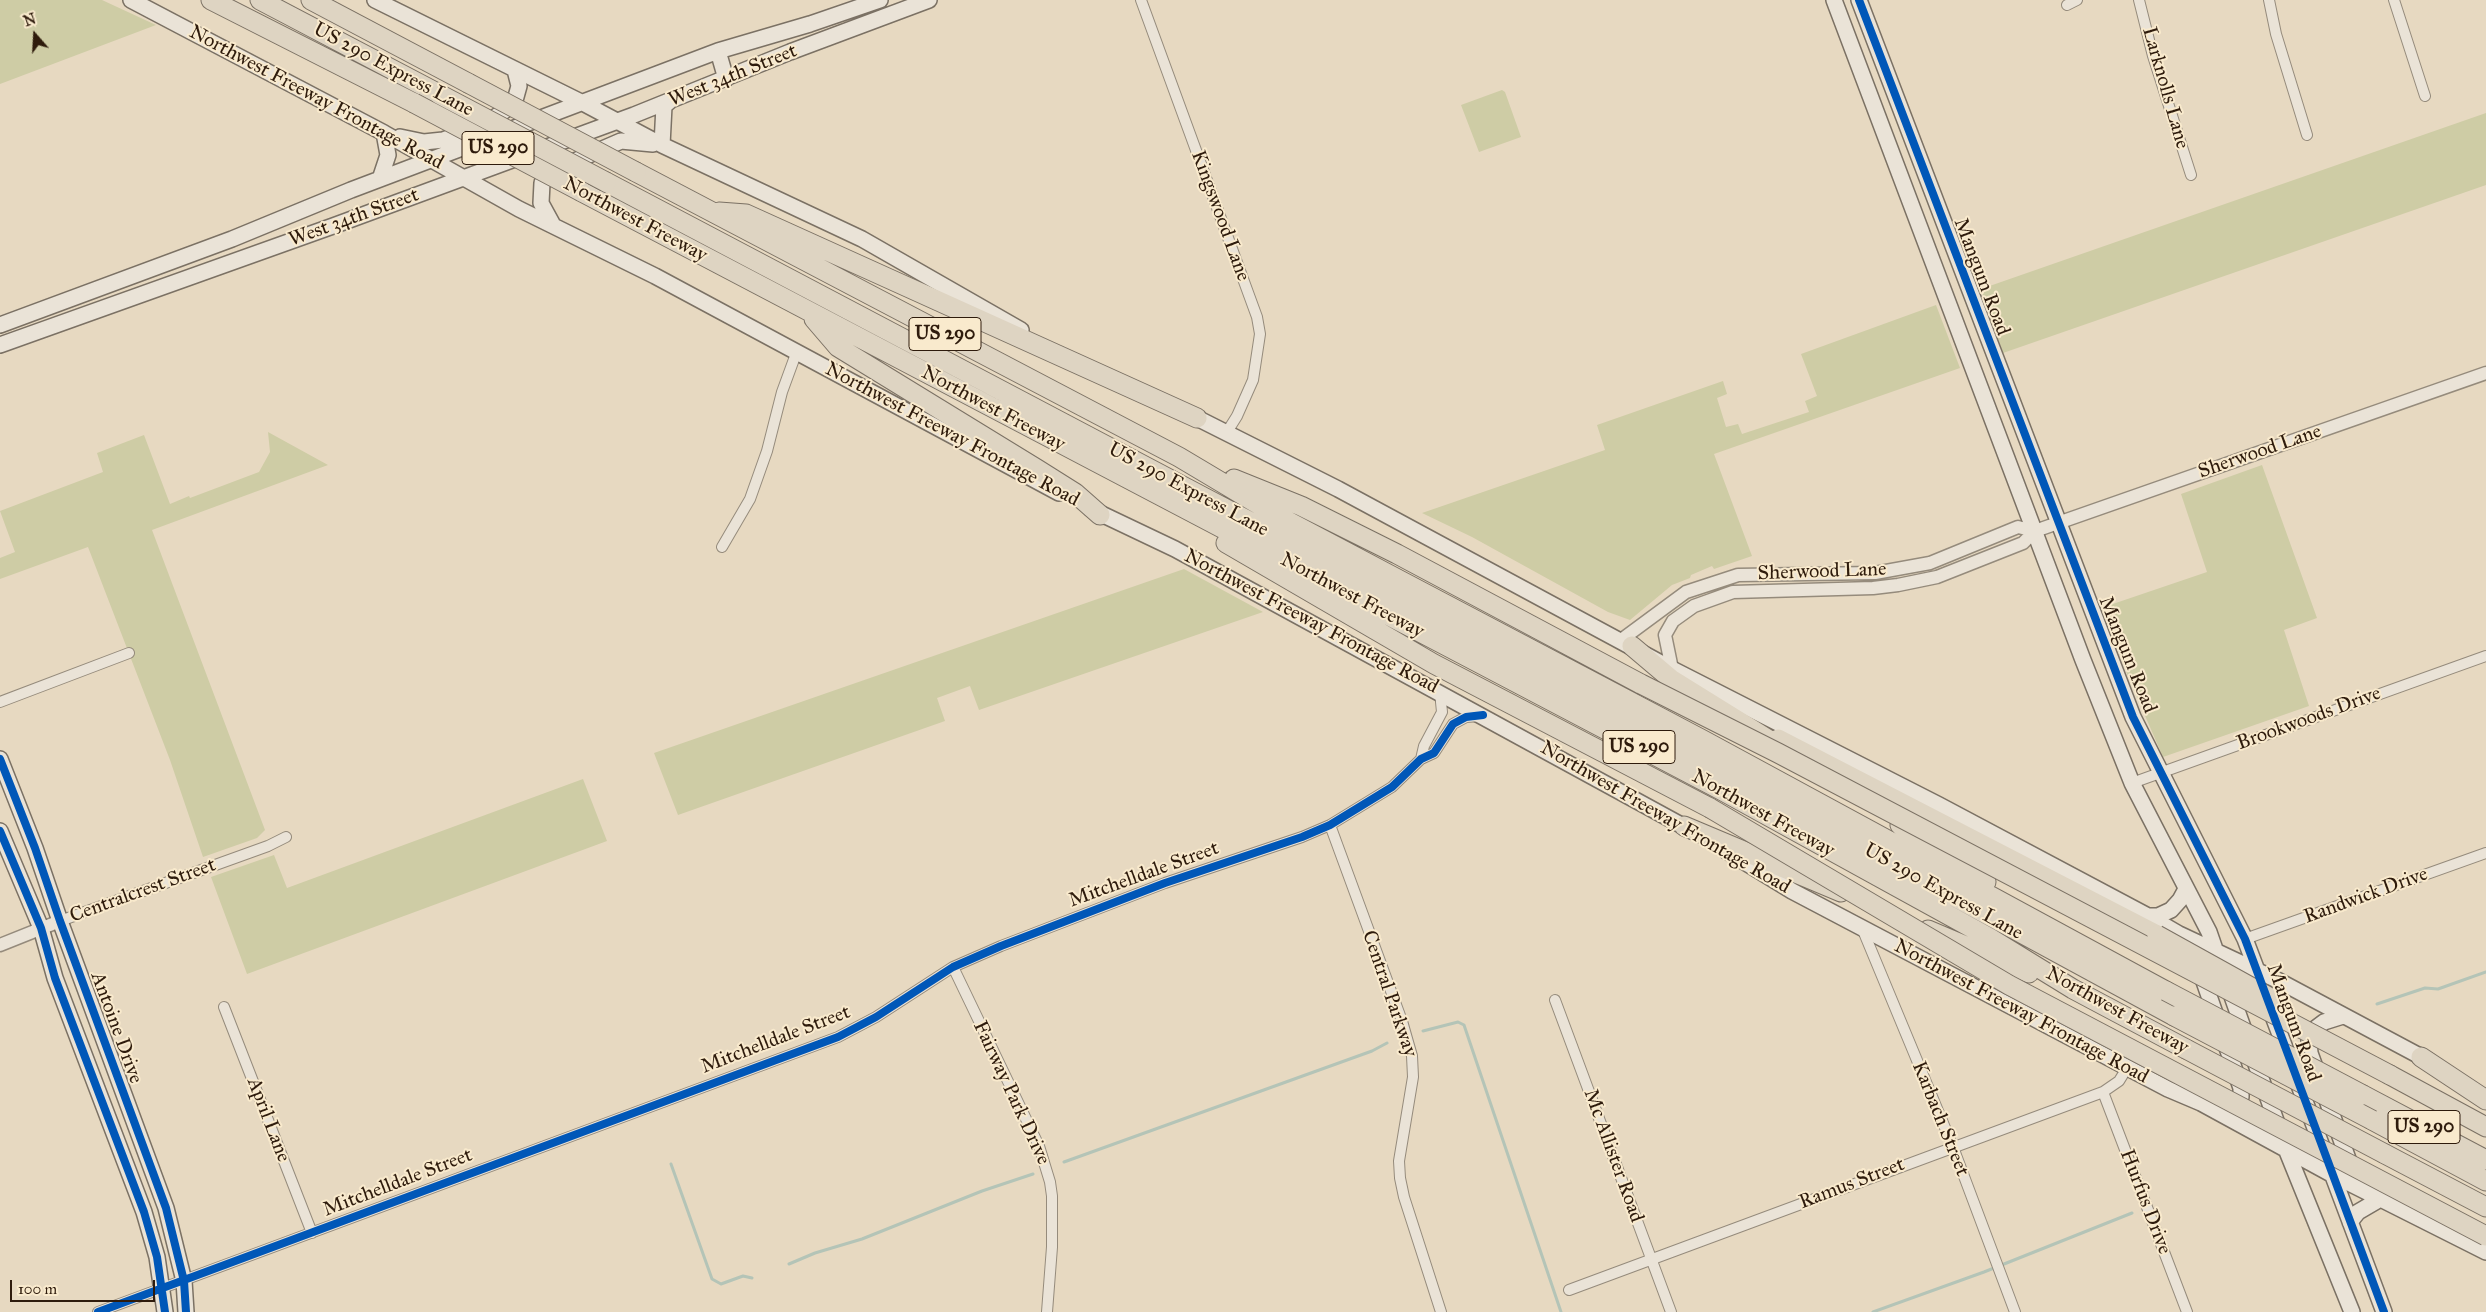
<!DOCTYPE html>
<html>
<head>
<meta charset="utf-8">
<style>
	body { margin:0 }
	#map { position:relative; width:2486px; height:1312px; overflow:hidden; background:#e7d9c1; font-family:"IM FELL Great Primer",serif }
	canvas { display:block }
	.north { position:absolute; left:10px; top:10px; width:50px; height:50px; -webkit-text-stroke:4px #f9eacd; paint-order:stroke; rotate:341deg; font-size:14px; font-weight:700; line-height:20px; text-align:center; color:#2e1b0c }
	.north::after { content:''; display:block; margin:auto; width:18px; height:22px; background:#2e1b0c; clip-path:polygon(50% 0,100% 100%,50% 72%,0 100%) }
	.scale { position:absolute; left:10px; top:1280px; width:145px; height:22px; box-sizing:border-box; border:2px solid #2e1b0c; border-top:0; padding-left:6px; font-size:15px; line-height:18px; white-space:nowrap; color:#2e1b0c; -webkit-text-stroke:4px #f9eacd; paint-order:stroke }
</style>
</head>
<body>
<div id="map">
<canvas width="2486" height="1312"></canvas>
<div class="north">N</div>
<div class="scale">100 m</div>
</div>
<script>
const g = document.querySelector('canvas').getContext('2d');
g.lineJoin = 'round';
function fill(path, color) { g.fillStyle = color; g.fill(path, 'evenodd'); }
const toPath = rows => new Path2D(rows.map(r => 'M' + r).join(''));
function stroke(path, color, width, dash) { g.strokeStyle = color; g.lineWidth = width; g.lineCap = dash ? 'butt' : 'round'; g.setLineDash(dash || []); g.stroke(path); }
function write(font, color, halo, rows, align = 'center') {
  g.font = font + ' "IM FELL Great Primer",serif'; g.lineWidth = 4; g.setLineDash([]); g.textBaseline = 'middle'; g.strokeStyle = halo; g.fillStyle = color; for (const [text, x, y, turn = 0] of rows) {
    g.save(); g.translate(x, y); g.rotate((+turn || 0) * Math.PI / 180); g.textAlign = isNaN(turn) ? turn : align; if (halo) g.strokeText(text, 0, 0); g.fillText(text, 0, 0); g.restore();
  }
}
const green = toPath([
	[0,0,102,0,156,25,0,84],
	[1502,90,1505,92,1521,137,1479,152,1461,105],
	[2486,113,2486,185,2003,353,1981,289],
	[1936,305,1960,368,1714,454,1752,556,1714,569,1712,566,1691,575,1690,578,1672,585,1630,620,1608,612,1472,537,1422,513,1605,450,1597,425,1723,381,1727,394,1717,398,1726,427,1738,424,1742,434,1809,412,1805,401,1817,396,1801,354],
	[268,432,328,465,152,530,265,830,257,838,203,857,170,760,88,547,0,579,0,558,15,552,0,511,103,472,97,453,144,435,170,504,189,496,190,498,259,472,270,452],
	[2262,465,2317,618,2284,630,2309,706,2163,757,2130,681,2101,608,2207,572,2181,494],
	[1184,569,1263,612,979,710,970,686,937,698,945,721,678,815,654,753],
	[583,779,607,841,247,974,211,877,274,855,287,888]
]);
const stream = toPath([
	[2377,1004,2425,988,2438,989,2486,972],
	[1423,1031,1458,1022,1464,1025,1561,1312],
	[1064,1162,1372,1051,1387,1043],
	[671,1164,712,1279,721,1284,743,1276,752,1278],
	[789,1264,815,1253,862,1239,982,1191,1033,1174],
	[1873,1312,1984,1272,2132,1213]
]);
const minor = toPath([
	[1141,0,1257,317,1260,334,1253,380,1237,416,1227,432],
	[2139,0,2153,56,2191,175],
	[2269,0,2276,34,2307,135],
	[2394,0,2425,96],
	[2067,5,2077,0],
	[722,547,750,499,767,451,782,392,797,351],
	[0,702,129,653],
	[1421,759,1424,746,1442,712,1440,692],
	[2132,783,2486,656],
	[1330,825,1402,1021,1412,1056,1413,1077,1399,1161,1400,1178,1404,1197,1441,1312],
	[60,921,268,846,286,837],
	[1862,928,1953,1147,2015,1312],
	[2245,939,2486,853],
	[953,967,1039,1146,1050,1182,1052,1196,1052,1247,1047,1312],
	[1555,1000,1671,1312],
	[224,1007,312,1233],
	[2103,1092,2187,1312],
	[1569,1290,2103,1092,2119,1081,2127,1068],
	[98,1312,838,1037,876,1017,953,967,1001,946,1165,883,1302,837,1330,825,1392,787,1421,759,1434,753,1453,724,1466,717,1481,716]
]);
const tertiary = toPath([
	[1621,640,1686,592,1738,575,1875,573,1930,563,2018,527,2035,531],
	[1672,669,1665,635,1673,621,1694,606,1733,592,1873,588,1898,585,1937,577,2023,543,2035,531,2486,373],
	[0,945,60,921]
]);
const secondary = toPath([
	[131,0,384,133,519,209,655,276,1059,493],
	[375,0,581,102,662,145,862,239,1021,330],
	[1834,0,2083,660,2132,783,2209,932,2218,958],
	[1859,0,2133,717,2245,939,2259,976],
	[718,51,726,79],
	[400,137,424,142,443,140,484,125,514,104,519,86,515,70],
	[662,145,664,106,671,100],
	[380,179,388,155,384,133],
	[553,225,541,203,542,183,561,167,621,141,653,144],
	[0,325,232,239,351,190,718,51,810,24,880,0],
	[0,345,333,226,634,115,790,52,929,0],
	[1187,413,1338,489,1672,669,1939,805,2148,916,2179,934,2279,981,2429,1061],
	[1091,509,1175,549,1692,831],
	[0,759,35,848,60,921,166,1208,184,1281,186,1312],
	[0,831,41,928,55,978,144,1212,157,1257,165,1312],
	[1725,850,1792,891,2168,1089,2201,1103,2331,1174,2486,1252],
	[2148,916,2158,916,2171,910,2180,900,2186,889],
	[2200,970,2241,1088,2241,1097,2237,1104,2225,1107],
	[2228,985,2286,1149,2352,1312],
	[2270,1008,2384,1312],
	[2343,1016,2324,1022,2312,1031,2309,1040,2310,1053,2352,1170],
	[2350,1222,2358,1212,2382,1198]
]);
const motorway = toPath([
	[211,0,414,103],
	[260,0,439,94],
	[311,0,468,83],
	[636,172,1179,457,1278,516,1703,740,2166,991],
	[606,182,1721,770,2174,1016],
	[582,192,1721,790,1990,938,2073,989,2186,1049],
	[719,212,746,214,1197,418],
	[814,319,838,347,1037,469,1075,493,1100,515],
	[1234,479,1301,506,1397,554,1641,684],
	[1226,543,1434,664,1710,808],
	[1632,646,1671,679,1787,751],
	[1778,739,2157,935],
	[1900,825,1986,882],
	[1684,826,1841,892],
	[1928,930,2029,973],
	[2421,1057,2486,1100],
	[2390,1075,2486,1127],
	[2363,1095,2486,1160],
	[2372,1120,2486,1181],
	[2385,1154,2486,1207]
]);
const motorwayBridge = toPath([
	[468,83,636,172],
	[439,94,606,182],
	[414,103,582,192],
	[1641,684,1778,753,2390,1075],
	[1710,808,2009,985,2486,1236],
	[2157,935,2276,1001],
	[2166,991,2363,1095],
	[2174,1016,2372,1120],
	[2186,1049,2385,1154]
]);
const cycleway = toPath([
	[1859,0,2133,717,2245,939,2384,1312],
	[0,759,35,848,60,921,166,1208,184,1281,186,1312],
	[0,831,41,928,55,978,144,1212,157,1257,165,1312],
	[98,1312,838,1037,876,1017,953,967,1001,946,1165,883,1302,837,1330,825,1392,787,1421,759,1434,753,1453,724,1466,717,1483,715]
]);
const shields = [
	[498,148,72],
	[945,334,72],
	[1639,747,72],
	[2424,1127,72]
];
const shieldNames = [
	["US 290",498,148],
	["US 290",945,334],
	["US 290",1639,747],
	["US 290",2424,1127]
];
const streetNames = [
	["US 290 Express Lane",393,70,28],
	["West 34th Street",733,76,-22],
	["Larknolls Lane",2165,88,74],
	["Northwest Freeway Frontage Road",316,98,28],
	["Kingswood Lane",1220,216,70],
	["West 34th Street",354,218,-20],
	["Northwest Freeway",635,220,28],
	["Mangum Road",1981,277,69],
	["Northwest Freeway",993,409,28],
	["Northwest Freeway Frontage Road",952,435,28],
	["Sherwood Lane",2260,452,-19],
	["US 290 Express Lane",1188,490,28],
	["Sherwood Lane",1822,572,-2],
	["Northwest Freeway",1352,596,28],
	["Northwest Freeway Frontage Road",1311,622,28],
	["Mangum Road",2127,655,68],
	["Brookwoods Drive",2309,719,-20],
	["Northwest Freeway",1763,814,29],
	["Northwest Freeway Frontage Road",1665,818,30],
	["Mitchelldale Street",1144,875,-20],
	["Centralcrest Street",143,891,-20],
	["US 290 Express Lane",1943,892,29],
	["Randwick Drive",2366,896,-20],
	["Central Parkway",1389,994,71],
	["Northwest Freeway",2117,1011,29],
	["Northwest Freeway Frontage Road",2021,1012,28],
	["Mangum Road",2293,1023,70],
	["Antoine Drive",116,1028,70],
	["Mitchelldale Street",776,1040,-21],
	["Fairway Park Drive",1011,1093,65],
	["Karbach Street",1940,1119,68],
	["April Lane",268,1120,69],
	["Mc Allister Road",1613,1156,70],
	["Mitchelldale Street",398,1183,-21],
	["Ramus Street",1852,1184,-21],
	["Hurfus Drive",2145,1202,69]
];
fill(green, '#cecca5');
stroke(stream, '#b4c4b7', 3);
stroke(minor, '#958b7c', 12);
stroke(tertiary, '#958b7c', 15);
stroke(secondary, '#7b7164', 18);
stroke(motorway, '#7b7164', 21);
stroke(minor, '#eae3d7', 10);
stroke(tertiary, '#eae3d7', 12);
stroke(secondary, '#eae3d7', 15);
stroke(motorway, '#ded4c2', 19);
stroke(motorwayBridge, '#7b7164', 21, []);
stroke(motorwayBridge, '#ded4c2', 19);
stroke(cycleway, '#0057b8', 8);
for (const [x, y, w] of shields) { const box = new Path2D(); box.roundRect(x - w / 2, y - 16.5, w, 33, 4); g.fillStyle = '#f9eacd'; g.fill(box); stroke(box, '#2e1b0c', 1); }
write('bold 19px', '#2e1b0c', null, shieldNames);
write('20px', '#2e1b0c', '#f9eacd', streetNames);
</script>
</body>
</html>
